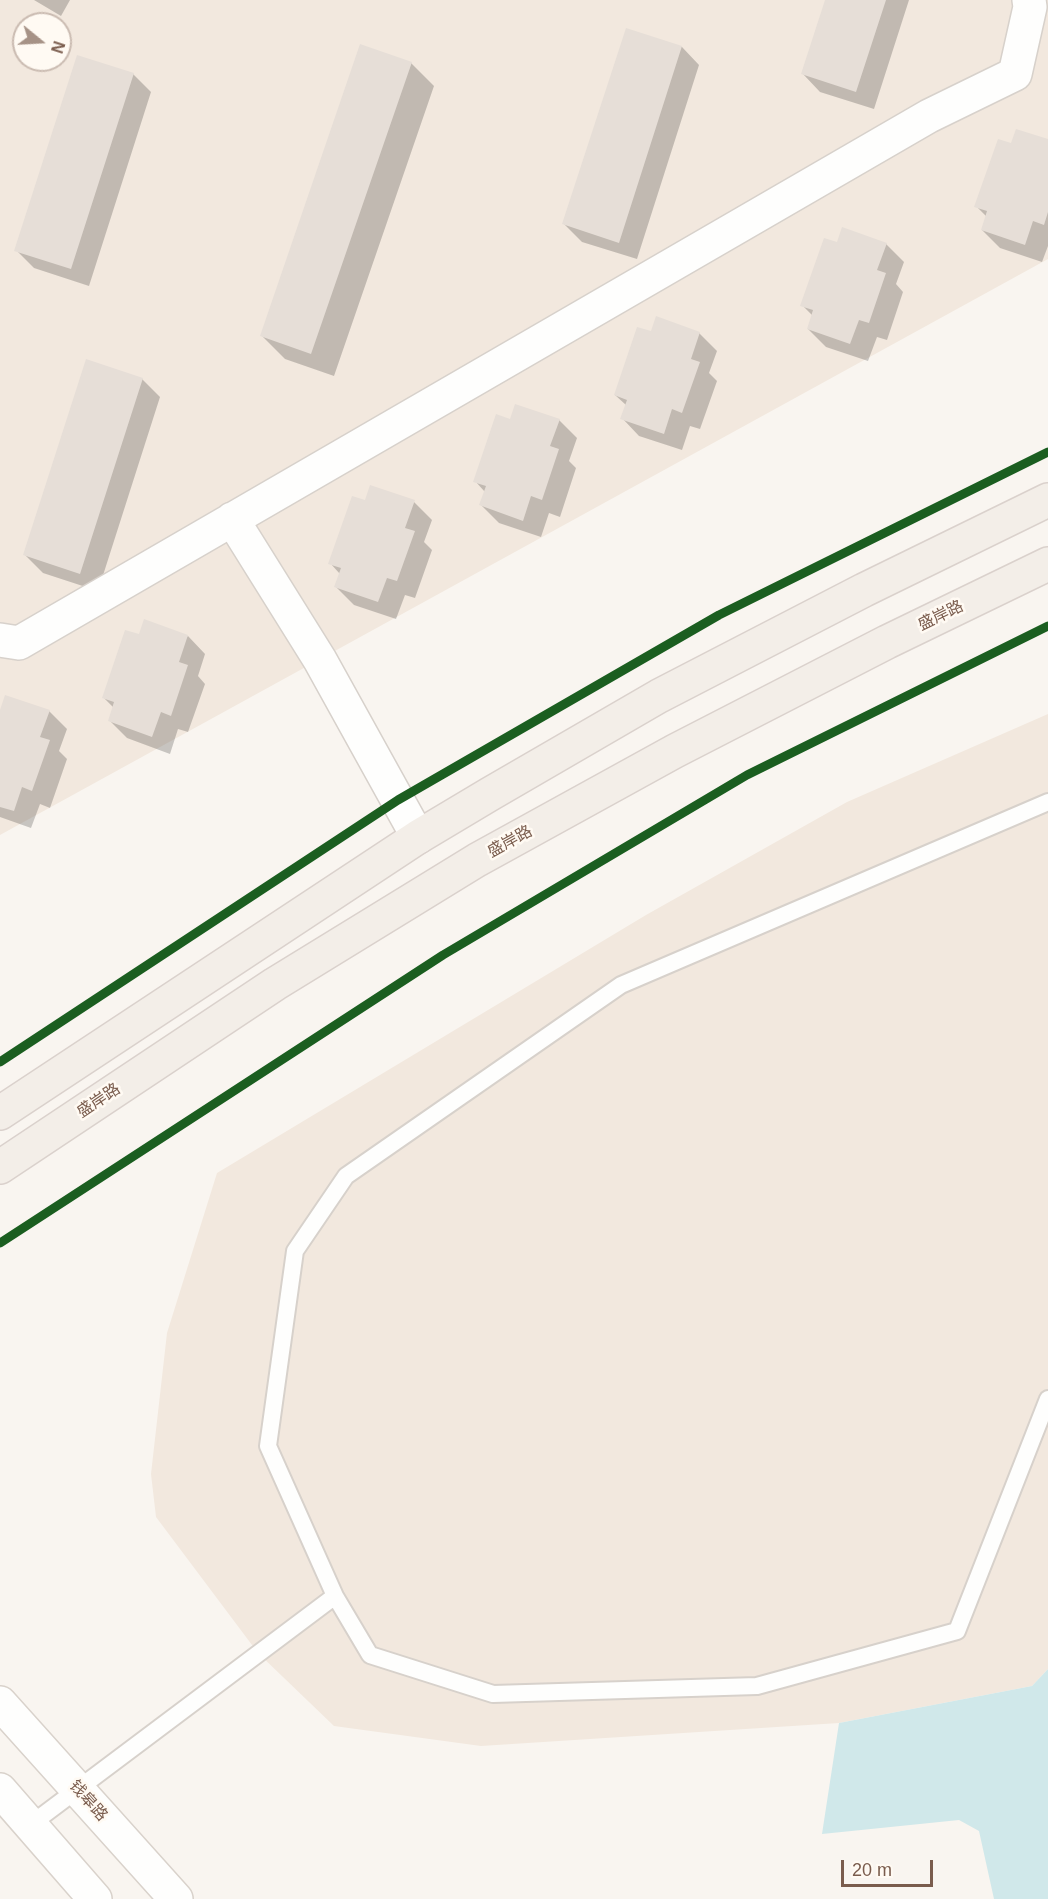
<!DOCTYPE html>
<html>
<head>
<meta charset="utf-8">
<style>
	body { margin:0 }
	#map { position:relative; width:1048px; height:1899px; overflow:hidden; background:#f9f5f0; font-family:Helvetica,sans-serif }
	canvas { display:block }
	.north { position:absolute; left:12px; top:12px; width:60px; height:60px; box-sizing:border-box; background:#fffaf3; border:2px solid #cabbb1; border-radius:50%; rotate:108deg; font-size:16px; font-weight:700; line-height:24px; text-align:center; color:#7a5c4d }
	.north::after { content:''; display:block; margin:auto; width:21px; height:27px; background:#a69286; clip-path:polygon(50% 0,100% 100%,50% 72%,0 100%) }
	.scale { position:absolute; left:841px; top:1860px; width:92px; height:27px; box-sizing:border-box; border:3px solid #7a5c4d; border-top:0; padding-left:8px; font-size:18px; line-height:21px; white-space:nowrap; color:#7a5c4d; -webkit-text-stroke:4px #fffaf3; paint-order:stroke }
</style>
</head>
<body>
<div id="map">
<canvas width="1048" height="1899"></canvas>
<div class="north">N</div>
<div class="scale">20 m</div>
</div>
<script>
const g = document.querySelector('canvas').getContext('2d');
g.lineJoin = 'round';
function fill(path, color) { g.fillStyle = color; g.fill(path, 'evenodd'); }
const toPath = rows => new Path2D(rows.map(r => 'M' + r).join(''));
function stroke(path, color, width, dash) { g.strokeStyle = color; g.lineWidth = width; g.lineCap = dash ? 'butt' : 'round'; g.setLineDash(dash || []); g.stroke(path); }
function write(font, color, halo, rows, align = 'center') {
  g.font = font + ' Helvetica,"Noto Sans SC",sans-serif'; g.lineWidth = 5; g.setLineDash([]); g.textBaseline = 'middle'; g.strokeStyle = halo; g.fillStyle = color; for (const [text, x, y, turn = 0] of rows) {
    g.save(); g.translate(x, y); g.rotate((+turn || 0) * Math.PI / 180); g.textAlign = isNaN(turn) ? turn : align; if (halo) g.strokeText(text, 0, 0); g.fillText(text, 0, 0); g.restore();
  }
}
const residential = toPath([
	[0,0,1048,0,1048,259,0,835],
	[24,24,60,24,60,60,24,60],
	[1048,714,1048,1669,1032,1686,839,1723,481,1746,334,1726,258,1653,156,1517,151,1474,167,1333,217,1173,646,915,847,802]
]);
const water = toPath([
	[1048,1669,1048,1899,994,1899,979,1831,959,1820,822,1834,839,1723,1032,1686]
]);
const shadow = toPath([
	[34,0,70,0,61,16],
	[826,0,909,0,874,109,820,92,803,74],
	[627,30,682,47,699,65,637,259,582,242,564,224],
	[411,63,434,86,334,376,285,359,262,336],
	[133,74,151,92,89,286,34,268,16,250],
	[1048,141,1048,246,1042,262,1000,248,982,230,987,217,976,206,1012,145],
	[838,244,886,244,904,262,896,284,903,292,887,340,877,337,868,361,826,347,808,329,813,316,802,305],
	[652,333,699,333,717,351,709,373,717,381,700,429,690,426,682,450,639,436,622,418,626,405,615,395],
	[142,379,160,397,98,591,43,573,25,555],
	[559,420,577,438,569,461,576,468,560,517,549,513,541,537,499,523,481,505,485,492,475,481],
	[366,502,414,502,432,520,424,542,432,550,415,598,405,595,396,619,354,605,336,587,340,574,330,563],
	[188,636,205,654,198,676,205,684,188,732,178,729,170,754,127,738,110,721,114,708,104,698],
	[0,711,49,711,67,729,59,751,67,759,50,808,40,804,31,828,0,817]
]);
const building = toPath([
	[825,0,886,0,856,92,801,74],
	[626,28,682,46,619,243,562,224],
	[360,44,412,62,311,354,260,336],
	[77,55,134,73,71,269,14,251],
	[1016,129,1048,139,1048,212,1044,225,1033,221,1025,245,981,230,987,211,974,207,998,139,1011,143],
	[842,227,887,243,877,270,886,273,869,323,859,320,850,344,807,329,813,310,800,306,824,238,837,242],
	[656,316,700,332,691,359,700,362,682,413,672,409,664,434,620,419,627,400,614,395,637,327,651,331],
	[86,359,143,378,80,574,23,555],
	[515,404,560,419,550,446,559,449,542,500,531,496,523,521,479,505,486,486,473,482,496,414,510,419],
	[370,485,415,500,405,528,415,531,397,581,387,578,378,602,334,587,341,568,328,564,352,496,365,500],
	[144,619,188,635,179,662,188,665,171,716,161,712,152,737,108,721,114,702,102,698,125,630,139,634],
	[5,695,50,710,40,737,50,740,32,791,22,787,14,811,0,807,0,710]
]);
const lane = toPath([
	[1048,802,621,985,346,1176,295,1251,268,1446,335,1596,370,1655,493,1694,757,1686,957,1631,1048,1399],
	[30,1825,335,1596]
]);
const street = toPath([
	[232,519,320,660,418,837],
	[0,640,19,643,929,116,1015,74,1030,7,1029,0]
]);
const secondary = toPath([
	[0,1703,176,1899],
	[0,1790,95,1899]
]);
const primary = toPath([
	[0,1113,418,837,490,794,659,696,864,590,1048,500],
	[0,1167,275,984,477,860,675,751,887,642,1048,564]
]);
const cycleway = toPath([
	[0,1062,398,800,719,615,1048,452],
	[0,1243,443,955,747,775,1048,626]
]);
const streetNames = [
	["盛岸路",941,616,-26],
	["盛岸路",510,842,-29],
	["盛岸路",99,1101,-34],
	["钱皋路",88,1801,48]
];
fill(residential, '#f2e8de');
fill(water, '#d0e8ea');
fill(shadow, '#0003');
fill(building, '#e6ded7');
stroke(lane, '#d7d1cb', 20);
stroke(street, '#d7d1cb', 36);
stroke(secondary, '#d9d2cb', 36);
stroke(primary, '#dad1cc', 36);
stroke(lane, '#fefefd', 16);
stroke(street, '#fefefd', 33);
stroke(secondary, '#fefefd', 33);
stroke(primary, '#f3eee8', 33);
stroke(cycleway, '#1b5e20', 9);
write('16px', '#7a5c4d', '#fffaf3', streetNames);
</script>
</body>
</html>
